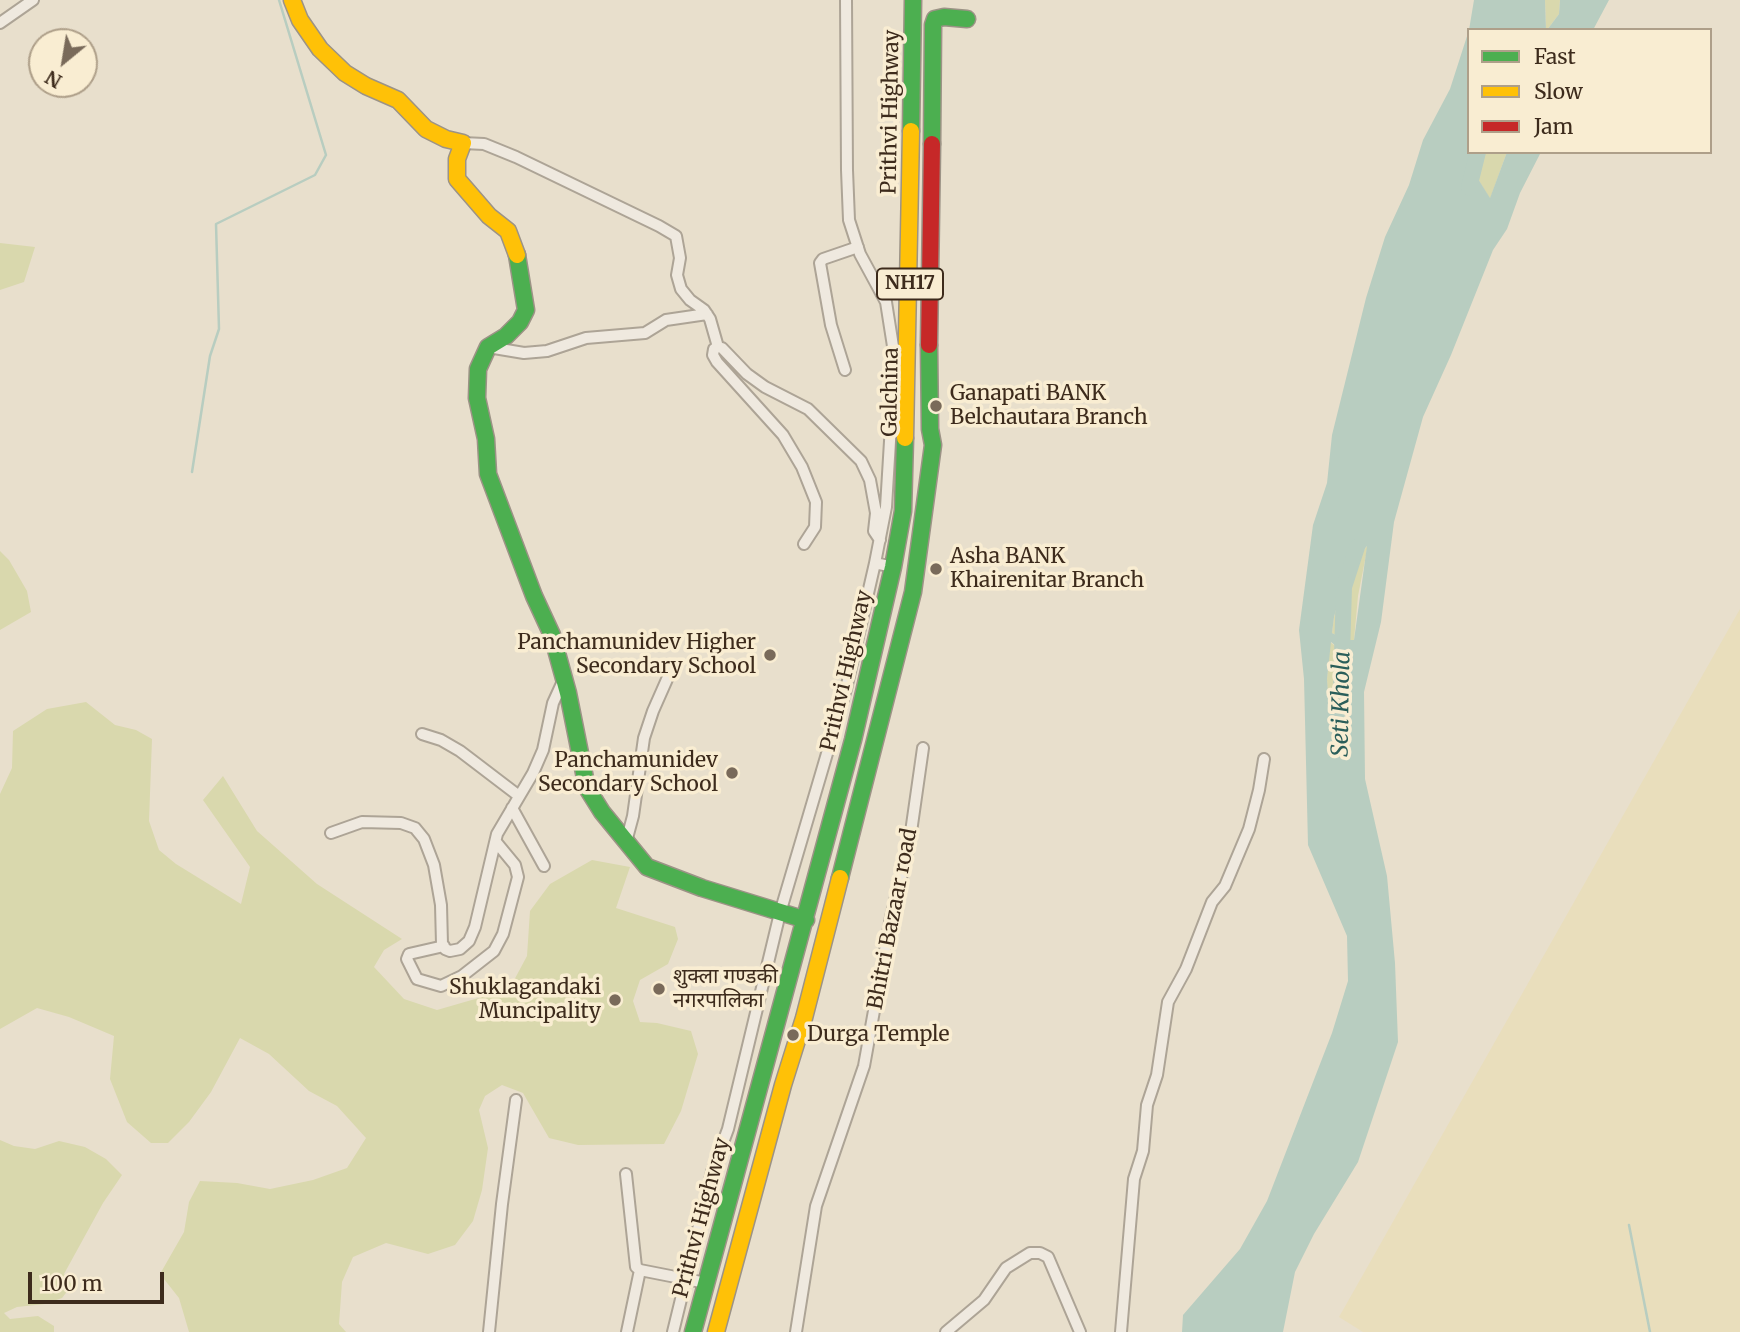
<!DOCTYPE html>
<html>
<head>
<meta charset="utf-8">
<style>
	body { margin:0 }
	#map { position:relative; width:1740px; height:1332px; overflow:hidden; background:#e8dfcc; font-family:Merriweather,serif }
	canvas { display:block }
	.legend { position:absolute; left:1467px; top:28px; width:245px; height:126px; box-sizing:border-box; background:#f9edd2; border:2px solid #ae9f89; margin:0; padding:9px 12px; list-style:none; font-size:21px; color:#3d2b1c }
	.legend li { display:flex; align-items:center; gap:14px; height:35px }
	.legend b { width:35px; border:2px solid #ae9f89 }
	.north { position:absolute; left:28px; top:28px; width:70px; height:70px; box-sizing:border-box; background:#f9edd2; border:2px solid #ae9f89; border-radius:50%; rotate:210deg; font-size:19px; font-weight:700; line-height:28px; text-align:center; color:#3d2b1c }
	.north::after { content:''; display:block; margin:auto; width:24px; height:32px; background:#796a5a; clip-path:polygon(50% 0,100% 100%,50% 72%,0 100%) }
	.scale { position:absolute; left:28px; top:1272px; width:136px; height:32px; box-sizing:border-box; border:4px solid #3d2b1c; border-top:0; padding-left:9px; font-size:21px; line-height:24px; white-space:nowrap; color:#3d2b1c; -webkit-text-stroke:5px #f9edd2; paint-order:stroke }
</style>
</head>
<body>
<div id="map">
<canvas width="1740" height="1332"></canvas>
<ul class="legend">
<li><b style="height:9px;background:#4caf50"></b>Fast</li>
<li><b style="height:9px;background:#ffc107"></b>Slow</li>
<li><b style="height:9px;background:#c62828"></b>Jam</li>
</ul>
<div class="north">N</div>
<div class="scale">100 m</div>
</div>
<script>
const g = document.querySelector('canvas').getContext('2d');
g.lineJoin = 'round';
function fill(path, color) { g.fillStyle = color; g.fill(path, 'evenodd'); }
const toPath = rows => new Path2D(rows.map(r => 'M' + r).join(''));
function stroke(path, color, width, dash) { g.strokeStyle = color; g.lineWidth = width; g.lineCap = dash ? 'butt' : 'round'; g.setLineDash(dash || []); g.stroke(path); }
function write(font, color, halo, rows, align = 'center') {
  g.font = font + ' Merriweather,"Noto Sans Devanagari",serif'; g.lineWidth = 7; g.setLineDash([]); g.textBaseline = 'middle'; g.strokeStyle = halo; g.fillStyle = color; for (const [text, x, y, turn = 0] of rows) {
    g.save(); g.translate(x, y); g.rotate((+turn || 0) * Math.PI / 180); g.textAlign = isNaN(turn) ? turn : align; if (halo) g.strokeText(text, 0, 0); g.fillText(text, 0, 0); g.restore();
  }
}
const farmland = toPath([
	[1740,609,1740,1332,1363,1332,1339,1317]
]);
const green = toPath([
	[1545,0,1560,0,1559,14,1547,30,1546,30],
	[1472,152,1507,152,1490,199,1475,174],
	[0,243,35,247,24,282,0,290],
	[1368,545,1358,596,1354,640,1345,640,1332,633,1334,617,1347,570],
	[0,551,9,560,27,591,31,612,0,630],
	[1330,642,1345,653,1348,675,1340,703,1328,709,1327,679],
	[86,702,115,725,136,730,152,739,149,821,159,850,176,864,241,904,250,867,203,800,223,776,257,831,317,884,402,939,384,950,374,967,404,999,437,1010,482,997,512,984,527,956,530,911,550,884,592,860,630,867,616,908,675,927,678,939,668,964,640,980,633,1001,640,1022,657,1023,691,1031,698,1054,681,1111,664,1144,578,1145,549,1138,523,1093,502,1085,485,1096,479,1110,488,1148,482,1190,473,1221,455,1245,428,1254,386,1243,353,1257,342,1282,339,1324,346,1332,189,1332,179,1298,160,1274,184,1232,189,1202,200,1181,237,1183,270,1189,313,1180,347,1168,366,1138,337,1106,309,1091,269,1054,240,1038,211,1092,189,1122,168,1143,151,1143,127,1122,110,1079,114,1036,69,1017,37,1008,0,1029,0,794,12,768,13,731,47,709],
	[0,1140,14,1146,35,1149,59,1141,85,1147,106,1159,122,1175,103,1203,64,1274,72,1285,62,1298,45,1304,17,1307,4,1313,10,1319,38,1316,54,1326,54,1332,0,1332]
]);
const water = toPath([
	[1474,0,1545,0,1546,30,1469,30],
	[1560,0,1609,0,1593,30,1547,30,1559,14],
	[1469,30,1469,152,1472,152,1475,174,1490,198,1507,152,1541,152,1520,193,1507,229,1493,250,1451,355,1423,417,1394,522,1381,622,1364,692,1365,779,1387,876,1395,963,1398,1042,1358,1162,1314,1234,1295,1272,1283,1332,1182,1332,1183,1315,1240,1249,1267,1201,1332,1033,1348,981,1347,936,1308,845,1304,679,1299,630,1313,525,1327,483,1332,435,1366,298,1385,237,1409,185,1423,140,1450,89],
	[1367,546,1354,640,1345,640,1332,633,1334,617,1347,570],
	[1331,642,1345,653,1348,675,1340,703,1329,709,1327,679]
]);
const stream = toPath([
	[192,472,210,356,219,329,216,224,315,175,326,155,279,0],
	[1629,1225,1650,1332]
]);
const river = toPath([
	[1469,188,1478,152],
	[1340,722,1344,587,1357,547]
]);
const street = toPath([
	[846,0,847,170,849,220,860,254,886,302,895,359,886,507,875,563,893,567],
	[0,23,33,0],
	[463,143,484,144,516,157,659,226,676,236,680,258,677,275,681,289,690,300,704,310,710,319,718,347],
	[488,347,524,353,547,351,586,338,645,333,666,320,707,314],
	[845,370,831,325,820,263,823,259,858,247],
	[804,544,815,527,816,502,802,467,783,435,717,362,713,355,714,349,718,347,722,348,747,374,765,387,808,409,861,461,870,480,876,513,874,531,880,540],
	[422,734,441,740,460,751,519,796],
	[512,808,544,866],
	[331,833,362,822,401,823,415,828,424,839,434,865,441,905,442,944,445,949,450,951,460,949,469,941,475,927,497,834,533,773,543,750,553,703,564,679],
	[626,842,633,816,644,738,653,711,672,668],
	[444,946,409,954,407,959,417,979,441,986,462,976,494,951,503,934,518,877,515,865,496,842],
	[626,1174,636,1267,640,1270,706,1283],
	[489,1332,502,1204,516,1100],
	[627,1332,640,1270],
	[673,1332,712,1172,728,1129,780,913,846,689,875,563],
	[796,1332,816,1206,864,1066,891,917,909,846,923,748],
	[946,1332,984,1300,1006,1268,1030,1253,1040,1253,1048,1257,1080,1332],
	[1121,1332,1134,1179,1143,1151,1147,1105,1157,1075,1168,1002,1186,969,1212,902,1225,886,1249,829,1259,790,1264,759]
]);
const fast = toPath([
	[911,131,913,0],
	[932,144,933,25,935,19,944,17,967,19],
	[517,255,526,310,520,322,506,336,488,347,478,369,477,398,486,439,488,474,534,596,552,635,568,693,587,788,602,812,647,867,702,888,806,920],
	[840,878,913,592,933,445,930,429,929,345],
	[693,1332,853,740,893,567,903,511,905,438]
]);
const slow = toPath([
	[292,0,300,20,320,49,345,73,366,86,398,100,426,129,446,139,463,143,457,159,457,179,489,216,508,231,517,255],
	[905,438,911,131],
	[716,1332,783,1085,804,1018,840,878]
]);
const jam = toPath([
	[929,345,932,144]
]);
const markers = [
	[936,406,7,"#796a5a"],
	[936,569,7,"#796a5a"],
	[770,655,7,"#796a5a"],
	[732,773,7,"#796a5a"],
	[659,989,7,"#796a5a"],
	[615,1000,7,"#796a5a"],
	[793,1035,7,"#796a5a"]
];
const shields = [
	[910,284,66]
];
const shieldNames = [
	["NH17",910,284]
];
const streetNames = [
	["Prithvi Highway",891,112,-89],
	["Galchina",891,392,-89],
	["Prithvi Highway",847,671,-77],
	["Bhitri Bazaar road",893,919,-79],
	["Prithvi Highway",702,1218,-75]
];
const poiNames = [
	["Ganapati BANK",950,394],
	["Belchautara Branch",950,418],
	["Asha BANK",950,557],
	["Khairenitar Branch",950,581],
	["Panchamunidev Higher",756,643,"right"],
	["Secondary School",756,667,"right"],
	["Panchamunidev",718,761,"right"],
	["Secondary School",718,785,"right"],
	["शुक्ला गण्डकी",673,977],
	["नगरपालिका",673,1001],
	["Shuklagandaki",601,988,"right"],
	["Muncipality",601,1012,"right"],
	["Durga Temple",807,1035]
];
const waterNames = [
	["Seti Khola",1342,704,-89]
];
fill(farmland, '#e9debc');
fill(green, '#d9d8ad');
fill(water, '#b8cdc0');
stroke(stream, '#b8cdc0', 2.5);
stroke(river, '#b8cdc0', 16);
stroke(street, '#ada496', 14);
stroke(fast, '#9c9386', 19);
stroke(slow, '#9c9386', 19);
stroke(jam, '#9c9386', 19);
stroke(street, '#efe9df', 10);
stroke(fast, '#4caf50', 16);
stroke(slow, '#ffc107', 16);
stroke(jam, '#c62828', 16);
for (const [x, y, r, color] of markers) { const dot = new Path2D(); dot.arc(x, y, r, 0, 2 * Math.PI); g.fillStyle = color; g.fill(dot); stroke(dot, '#f9edd2', 2.5); }
for (const [x, y, w] of shields) { const box = new Path2D(); box.roundRect(x - w / 2, y - 15.5, w, 31, 5); g.fillStyle = '#f9edd2'; g.fill(box); stroke(box, '#3d2b1c', 2); }
write('bold 19px', '#3d2b1c', null, shieldNames);
write('21px', '#3d2b1c', '#f9edd2', streetNames);
write('21px', '#3d2b1c', '#f9edd2', poiNames, 'left');
write('italic 23px', '#2a5e5a', '#f9edd2', waterNames);
</script>
</body>
</html>
